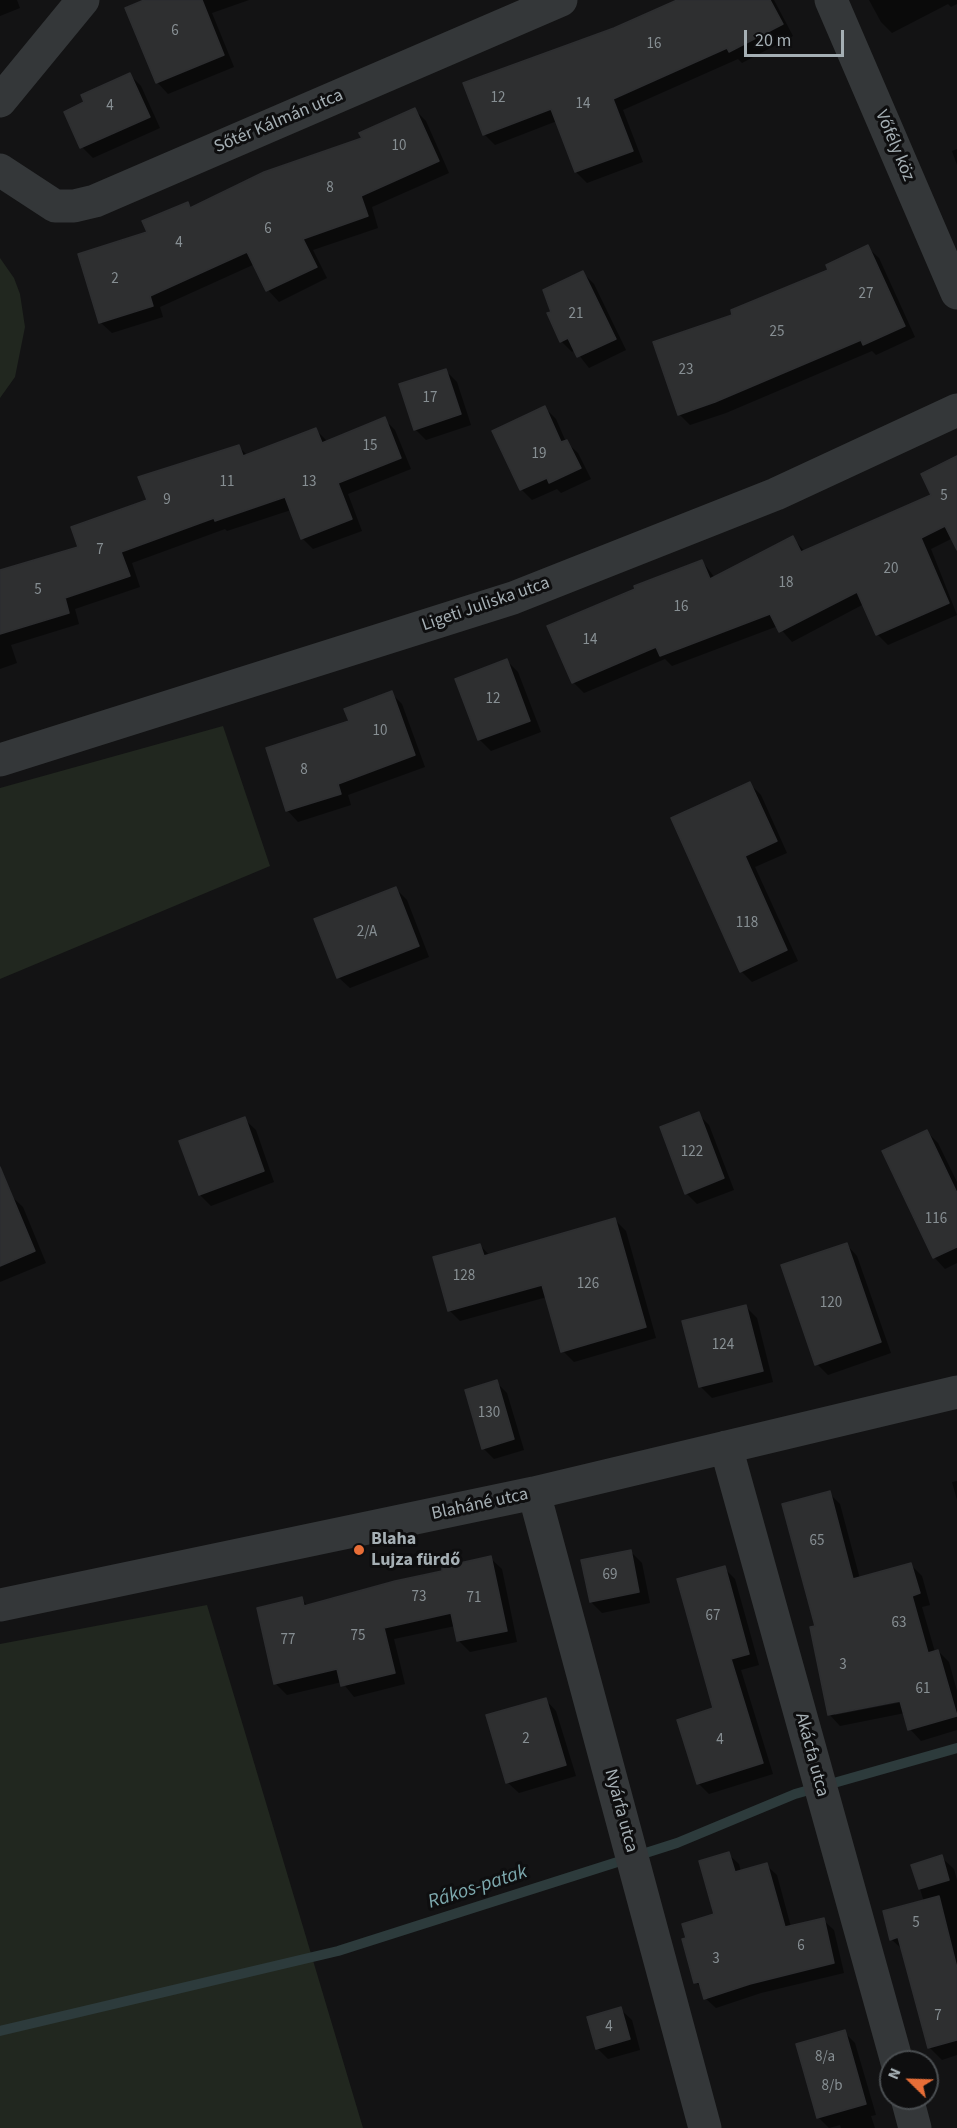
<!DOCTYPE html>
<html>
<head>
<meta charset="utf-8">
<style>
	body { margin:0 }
	#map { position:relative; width:957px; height:2128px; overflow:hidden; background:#131314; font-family:"Source Sans 3",sans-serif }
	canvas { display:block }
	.north { position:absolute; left:879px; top:2050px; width:60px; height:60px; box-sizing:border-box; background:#0e0e0f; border:2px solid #4a4e51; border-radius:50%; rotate:293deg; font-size:16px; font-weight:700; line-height:24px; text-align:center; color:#a5afb4 }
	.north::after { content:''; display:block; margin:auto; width:21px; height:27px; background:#e86e37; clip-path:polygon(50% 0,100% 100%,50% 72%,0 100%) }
	.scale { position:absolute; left:744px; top:30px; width:100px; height:27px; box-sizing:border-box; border:3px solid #a5afb4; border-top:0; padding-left:8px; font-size:18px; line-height:21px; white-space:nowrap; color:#a5afb4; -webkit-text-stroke:4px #0e0e0f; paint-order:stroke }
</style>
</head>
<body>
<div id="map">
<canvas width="957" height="2128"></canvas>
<div class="north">N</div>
<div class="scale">20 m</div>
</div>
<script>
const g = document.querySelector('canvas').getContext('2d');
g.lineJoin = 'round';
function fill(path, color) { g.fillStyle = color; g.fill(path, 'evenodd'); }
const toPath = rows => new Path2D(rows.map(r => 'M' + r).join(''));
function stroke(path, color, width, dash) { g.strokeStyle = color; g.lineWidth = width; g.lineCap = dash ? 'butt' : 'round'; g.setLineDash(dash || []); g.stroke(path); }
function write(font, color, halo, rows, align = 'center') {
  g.font = font + ' "Source Sans 3",sans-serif'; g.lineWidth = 6; g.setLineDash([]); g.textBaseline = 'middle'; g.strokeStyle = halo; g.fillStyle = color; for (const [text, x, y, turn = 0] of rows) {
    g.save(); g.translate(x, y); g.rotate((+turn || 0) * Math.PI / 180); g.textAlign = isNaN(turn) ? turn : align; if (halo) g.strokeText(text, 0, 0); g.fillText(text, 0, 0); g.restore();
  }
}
const green = toPath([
	[0,258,14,278,20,294,25,327,15,377,0,398],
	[223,726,270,866,0,979,0,788],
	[207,1605,363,2128,0,2128,0,1644]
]);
const shadow = toPath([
	[0,0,17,0,20,8,0,16],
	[148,0,249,0,212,13,234,67,168,94,157,82],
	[681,0,774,0,793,36,742,63,738,59,623,110,643,162,587,183,576,172,557,121,495,145,484,134],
	[869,0,957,0,957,4,951,7,948,4,892,33,881,22],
	[130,75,141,86,160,128,93,158,82,147],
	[415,110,426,121,449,173,372,207,378,228,313,250,327,278,279,302,268,290,255,264,160,307,163,317,112,333,100,322,149,233,187,204,192,209,364,139],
	[957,149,957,165,952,151],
	[867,247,879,258,915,337,876,355,872,351,726,413,690,425,679,414,734,316,830,270],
	[583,273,594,284,626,350,589,368,575,350,572,352,561,341,553,312],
	[446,371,457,382,471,425,426,440,415,429],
	[545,408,556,419,566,442,578,453,591,479,561,493,557,489,532,500,521,489],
	[384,419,395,430,411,469,348,494,362,531,313,549,302,538,291,510,227,531,225,529,132,563,140,587,75,609,79,624,11,645,17,663,0,669,0,585,79,548,149,501,239,447,248,456,316,430,328,442],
	[957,458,957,536,931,549,957,615,888,645,877,634,864,604,792,642,778,626,672,666,665,659,584,693,573,682,702,561,715,578,793,538,805,552,933,496],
	[507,661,518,672,541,732,491,751,480,740,457,680],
	[391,693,402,704,425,767,348,795,351,805,298,822,287,810,351,722],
	[750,784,761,795,787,853,755,867,798,961,752,982,741,971,673,819],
	[396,889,407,900,429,957,350,988,338,977],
	[698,1114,709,1125,734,1190,697,1204,686,1193],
	[244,1119,256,1130,274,1182,211,1206,200,1195,181,1142],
	[927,1132,938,1143,957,1182,957,1263,945,1269,934,1257],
	[11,1196,23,1207,46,1263,0,1282,0,1201],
	[615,1220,626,1231,656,1338,574,1362,563,1351,547,1297,460,1321,449,1310,480,1245,490,1256],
	[846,1244,857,1256,891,1353,828,1375,817,1364],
	[746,1307,757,1318,773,1382,712,1398,701,1387,684,1323],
	[496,1382,507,1393,524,1450,494,1459,483,1448],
	[957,1481,957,1500,952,1482],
	[829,1493,840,1504,860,1579,910,1564,922,1576,930,1605,922,1607,935,1652,938,1651,949,1662,957,1691,957,1730,921,1741,910,1729,905,1713,840,1726,829,1714,816,1627],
	[907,1698,908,1701,835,1715,835,1712],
	[631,1552,642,1563,650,1603,602,1613,591,1602],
	[490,1558,502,1569,517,1642,470,1652,459,1641,455,1626,394,1639,405,1684,354,1697,342,1682,287,1695,276,1684,258,1609,301,1599,309,1607],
	[724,1568,735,1579,759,1665,741,1670,773,1774,709,1794,698,1783,714,1709],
	[545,1699,556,1711,576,1776,519,1793,507,1782],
	[728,1854,739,1864,741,1872,766,1865,777,1875,791,1927,823,1920,834,1930,844,1973,761,1993,716,2008,705,1998,702,1989,696,1982,688,1939,716,1915],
	[941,1857,954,1869,957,1880,957,2055,942,2060,929,2047,904,1951,891,1939,924,1902,913,1866],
	[620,2009,632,2020,640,2050,608,2059,597,2048],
	[844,2032,855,2043,876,2115,871,2116,875,2128,841,2128,840,2125,829,2128,818,2117]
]);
const stream = toPath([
	[0,2031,338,1951,677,1843,795,1794,957,1748]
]);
const building = toPath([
	[144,0,202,0,224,55,156,83,125,8,144,0],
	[677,0,770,0,783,24,729,52,727,48,613,99,633,151,575,172,551,109,483,135,463,83,614,28,677,0],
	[130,73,150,117,80,148,64,112,84,102,81,95,130,73],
	[415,108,439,161,361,196,368,216,303,239,317,267,266,291,247,252,150,296,153,306,99,323,78,254,147,232,142,221,188,202,190,208,264,172,362,138,359,133,415,108],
	[868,245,905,326,863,345,861,340,715,402,678,415,653,342,732,315,731,310,828,270,826,265,868,245],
	[583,271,616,339,577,357,568,338,560,342,547,313,551,312,543,290,583,271],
	[446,369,461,414,414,430,399,384,446,369],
	[545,406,561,442,567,440,581,468,549,483,547,478,520,490,492,431,545,406],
	[385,417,401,458,338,483,352,519,301,539,285,497,215,521,214,518,121,552,130,576,65,598,69,613,0,634,0,570,78,547,71,527,147,500,138,477,239,445,243,456,316,428,322,443,385,417],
	[957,456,957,550,945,526,921,538,949,603,876,635,857,592,779,632,770,614,660,656,656,647,572,683,547,626,635,589,634,586,702,560,710,579,793,536,801,552,931,495,921,474,957,456],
	[507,659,530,721,478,740,455,679,507,659],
	[392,691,415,755,338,784,341,794,286,811,266,748,349,721,344,709,392,691],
	[750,782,777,841,745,856,787,950,740,972,671,818,750,782],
	[396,887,419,946,337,978,314,919,396,887],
	[699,1112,724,1178,685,1194,660,1127,699,1112],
	[245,1117,264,1171,199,1195,179,1141,245,1117],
	[927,1130,957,1193,957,1247,933,1258,882,1151,927,1130],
	[0,1167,35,1251,0,1266,0,1167],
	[615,1218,646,1327,561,1352,542,1285,448,1311,433,1257,480,1244,484,1256,615,1218],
	[847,1243,881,1342,815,1365,781,1265,847,1243],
	[746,1305,763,1371,699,1387,682,1321,746,1305],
	[497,1380,514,1439,482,1449,465,1390,497,1380],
	[830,1491,853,1579,911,1563,920,1593,912,1596,928,1653,938,1650,957,1716,908,1730,900,1701,828,1715,810,1627,815,1626,782,1504,830,1491],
	[631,1550,639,1592,590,1602,581,1560,631,1550],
	[491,1556,507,1631,457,1641,451,1613,384,1628,395,1673,341,1686,337,1669,274,1684,257,1608,302,1597,304,1606,395,1581,442,1571,442,1567,491,1556],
	[725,1566,749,1654,731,1659,763,1763,697,1784,677,1720,713,1708,677,1579,725,1566],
	[546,1698,566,1765,506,1783,486,1715,546,1698],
	[729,1852,735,1872,767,1863,785,1927,824,1918,834,1963,750,1984,704,1999,699,1982,694,1983,682,1939,686,1938,682,1924,714,1914,699,1861,729,1852],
	[942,1855,949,1880,919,1889,911,1865,942,1855],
	[939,1896,957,1968,957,2040,928,2048,898,1937,890,1940,883,1911,939,1896],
	[621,2007,630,2039,596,2049,587,2017,621,2007],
	[845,2030,866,2104,817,2118,796,2044,845,2030]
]);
const minor = toPath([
	[831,0,957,293],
	[0,101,83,0],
	[0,170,55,206,74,206,95,201,561,0],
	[0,760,513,598,776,494,957,410],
	[726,1447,897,2062],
	[534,1493,705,2128],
	[0,1605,534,1493,957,1392],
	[907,2098,915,2128]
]);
const markers = [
	[359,1550,6,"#e86e37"]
];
const numberNames = [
	["6",175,32],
	["16",654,45],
	["12",498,99],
	["14",583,105],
	["4",110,107],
	["10",399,147],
	["8",330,189],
	["6",268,230],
	["4",179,244],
	["2",115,280],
	["27",866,295],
	["21",576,315],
	["25",777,333],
	["23",686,371],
	["17",430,399],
	["15",370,447],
	["19",539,455],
	["11",227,483],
	["13",309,483],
	["5",944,497],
	["9",167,501],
	["7",100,551],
	["20",891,570],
	["18",786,584],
	["5",38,591],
	["16",681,608],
	["14",590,641],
	["12",493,700],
	["10",380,732],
	["8",304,771],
	["118",747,924],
	["2/A",367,933],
	["122",692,1153],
	["116",936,1220],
	["128",464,1277],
	["126",588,1285],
	["120",831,1304],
	["124",723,1346],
	["130",489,1414],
	["65",817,1542],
	["69",610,1576],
	["73",419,1598],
	["71",474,1599],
	["67",713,1617],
	["63",899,1624],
	["75",358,1637],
	["77",288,1641],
	["3",843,1666],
	["61",923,1690],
	["2",526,1740],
	["4",720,1741],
	["5",916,1924],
	["6",801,1947],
	["3",716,1960],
	["7",938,2017],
	["4",609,2028],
	["8/a",825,2058],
	["8/b",832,2087]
];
const streetNames = [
	["Sőtér Kálmán utca",279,122,-23],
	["Vőfély köz",894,146,67],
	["Ligeti Juliska utca",486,605,-19],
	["Blaháné utca",480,1505,-12],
	["Akácfa utca",811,1755,75],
	["Nyárfa utca",620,1811,75]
];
const poiNames = [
	["Blaha",371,1540],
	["Lujza fürdő",371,1561]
];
const waterNames = [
	["Rákos-patak",478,1888,-18]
];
fill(green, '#21271f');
fill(shadow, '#0007');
stroke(stream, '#2d3b3c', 10);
fill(building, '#2e2f30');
stroke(building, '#2d2e30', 1.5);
stroke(minor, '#343739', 33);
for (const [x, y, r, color] of markers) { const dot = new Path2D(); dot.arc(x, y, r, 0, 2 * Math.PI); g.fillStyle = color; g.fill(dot); stroke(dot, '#0e0e0f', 2); }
write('15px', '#878f93', null, numberNames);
write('18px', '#a5afb4', '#0e0e0f', streetNames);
write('bold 18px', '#a5afb4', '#0e0e0f', poiNames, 'left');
write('italic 20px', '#7da9ae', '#0e0e0f', waterNames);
</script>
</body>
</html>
